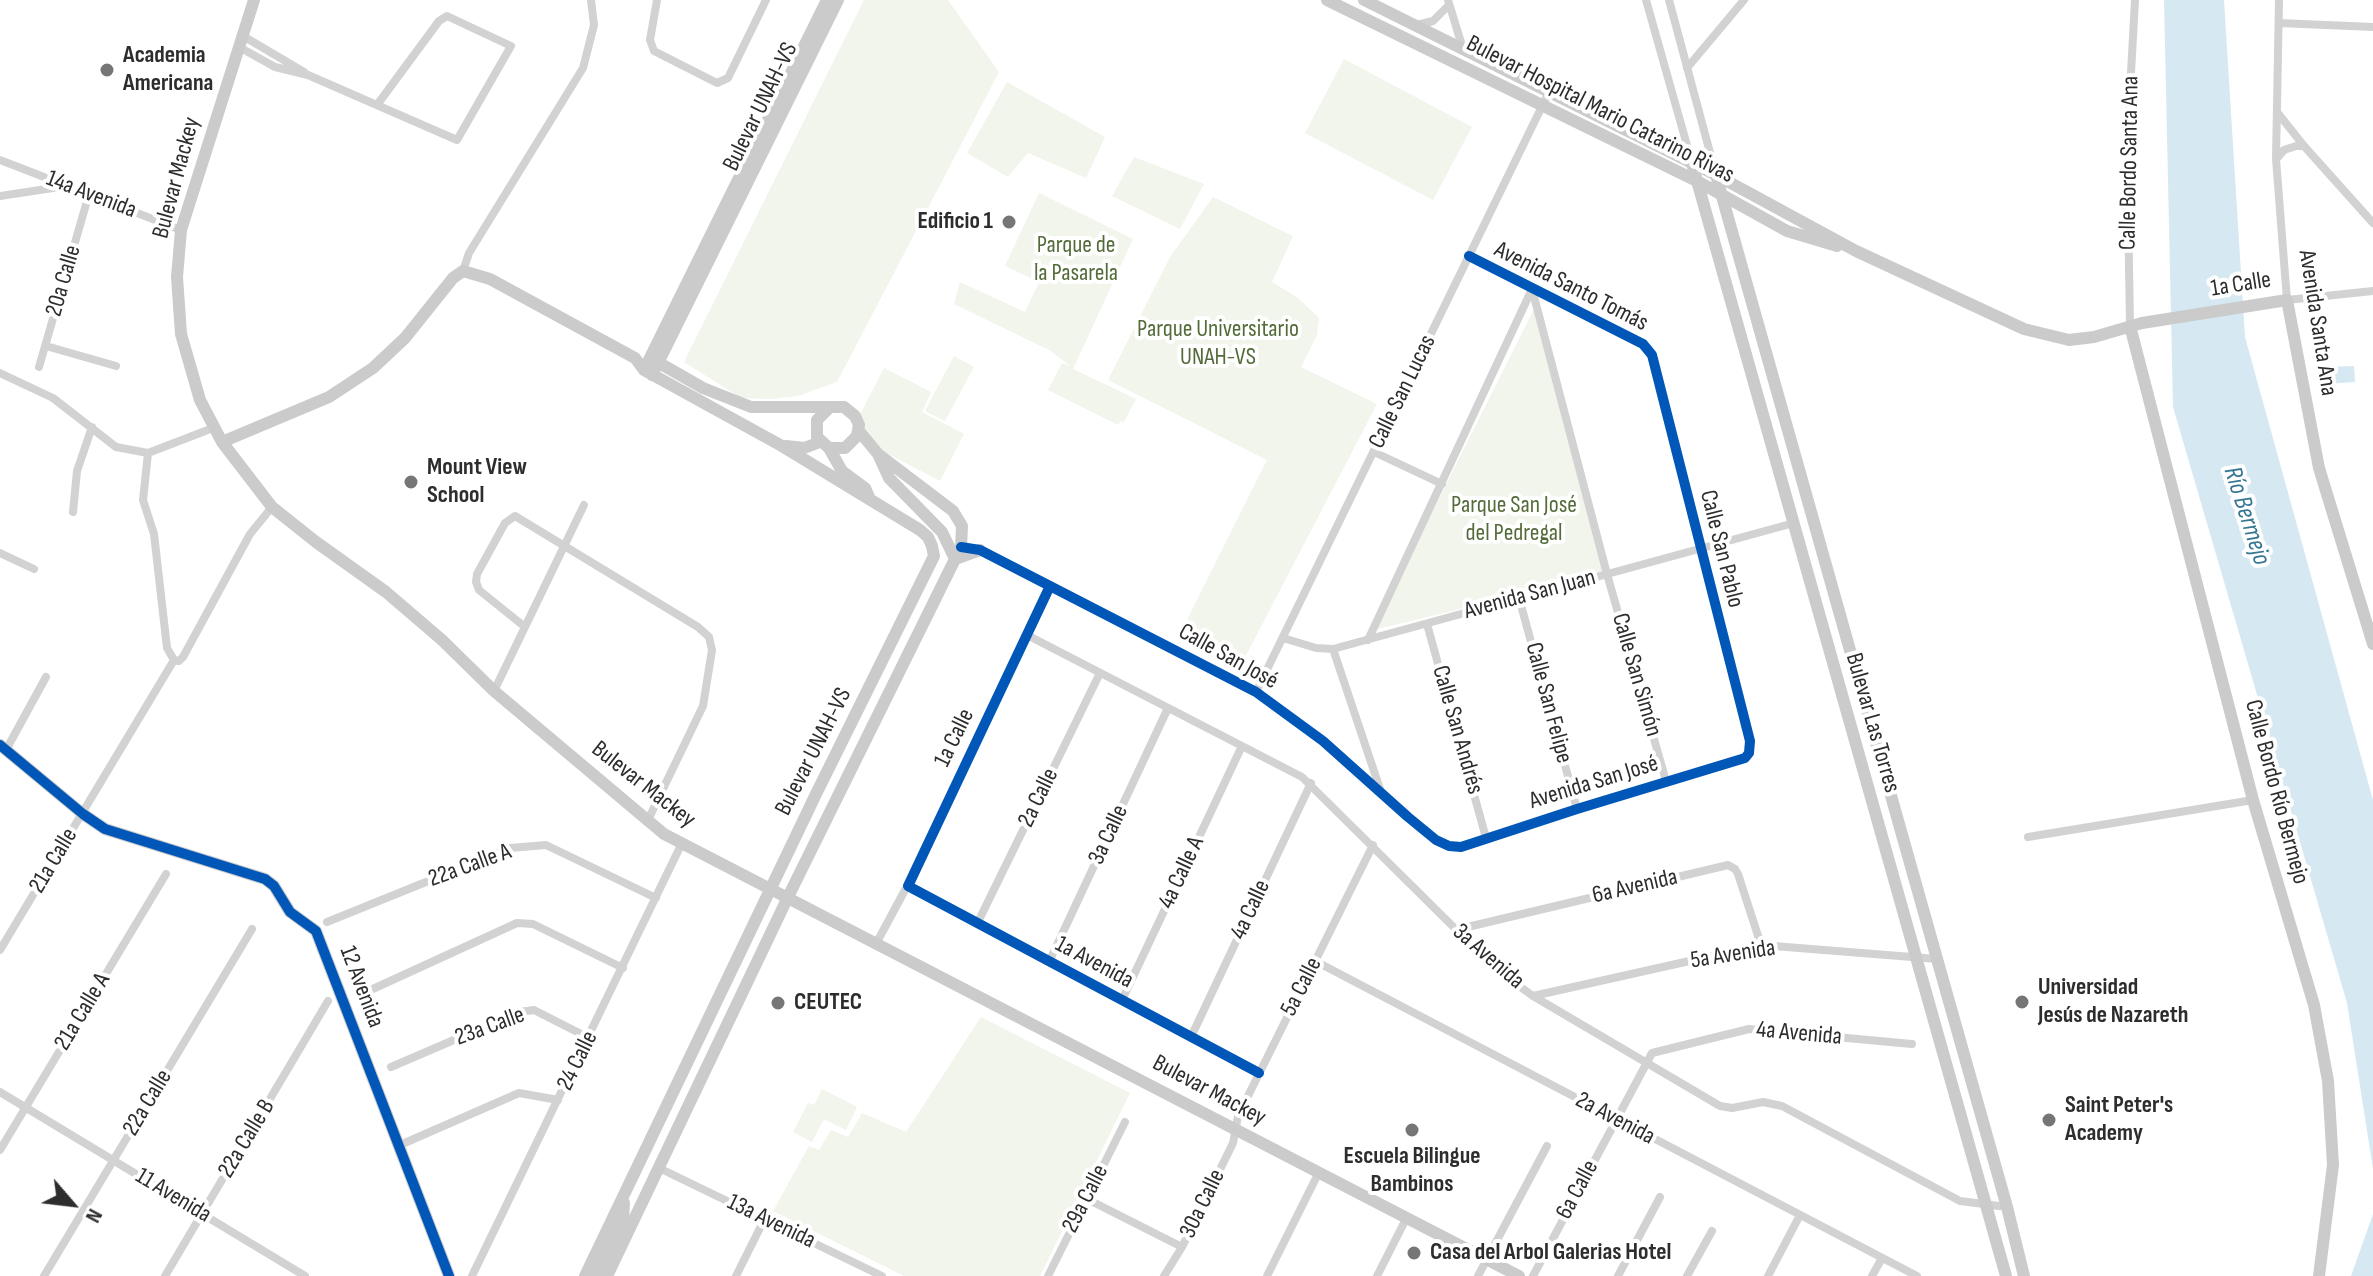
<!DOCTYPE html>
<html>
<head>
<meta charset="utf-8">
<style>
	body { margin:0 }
	#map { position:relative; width:2373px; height:1276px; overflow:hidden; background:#fff; font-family:"Sofia Sans Condensed",sans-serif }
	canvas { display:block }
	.north { position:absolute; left:32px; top:1164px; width:80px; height:80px; -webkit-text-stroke:6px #fff; paint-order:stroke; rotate:118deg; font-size:22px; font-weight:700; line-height:32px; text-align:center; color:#2d2d2d }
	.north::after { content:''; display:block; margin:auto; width:28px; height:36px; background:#2d2d2d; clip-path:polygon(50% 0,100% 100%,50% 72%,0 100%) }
</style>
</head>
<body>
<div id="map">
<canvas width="2373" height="1276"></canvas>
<div class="north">N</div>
</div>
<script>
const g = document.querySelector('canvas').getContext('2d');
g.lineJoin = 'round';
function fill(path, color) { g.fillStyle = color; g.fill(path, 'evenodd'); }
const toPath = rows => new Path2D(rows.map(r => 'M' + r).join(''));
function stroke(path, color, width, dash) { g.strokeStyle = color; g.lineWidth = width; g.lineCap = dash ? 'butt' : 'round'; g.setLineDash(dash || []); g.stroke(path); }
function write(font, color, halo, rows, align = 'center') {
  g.font = font + ' "Sofia Sans Condensed",sans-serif'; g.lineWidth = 8; g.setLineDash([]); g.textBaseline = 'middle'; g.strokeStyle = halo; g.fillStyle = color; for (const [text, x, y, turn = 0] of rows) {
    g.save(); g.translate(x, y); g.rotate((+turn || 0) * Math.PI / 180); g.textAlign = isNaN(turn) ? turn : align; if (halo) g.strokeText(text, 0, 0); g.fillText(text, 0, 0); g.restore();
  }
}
const green = toPath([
	[864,0,948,0,999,72,837,382,798,396,772,399,741,398,684,362],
	[1344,59,1472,127,1433,200,1305,133],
	[1007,82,1105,137,1086,178,1028,153,1008,177,967,153],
	[1134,157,1204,184,1180,229,1112,196],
	[1039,193,1133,239,1073,369,1136,399,1124,422,1120,421,1118,425,1048,390,1062,363,1070,366,1051,351,954,304,960,282,1025,312,1039,282,1005,266],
	[1213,197,1293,236,1272,282,1298,298,1319,318,1317,335,1301,367,1377,404,1241,665,1179,636,1267,460,1108,380,1170,257],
	[1536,305,1607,574,1373,630],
	[954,356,974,367,945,421,925,411],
	[884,368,931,392,922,412,964,434,940,481,850,434],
	[981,1017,1130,1093,1040,1276,904,1276,773,1211,809,1146,819,1150,831,1130,848,1137,862,1113,906,1132],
	[822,1089,857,1107,846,1130,824,1119,812,1142,793,1132,808,1103,814,1105]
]);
const water = toPath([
	[2164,0,2224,0,2245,337,2373,800,2373,1169,2347,1003,2173,407],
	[2354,366,2355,382,2327,384,2326,367],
	[2373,1214,2373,1276,2351,1276]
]);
const street = toPath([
	[657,0,650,40,654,51,717,83,728,78,766,0],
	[1448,0,1463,49],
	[1646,0,1692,163],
	[1669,0,1716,175],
	[2279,0,2276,159,2287,300,2373,291],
	[2279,23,2373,27],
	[1417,25,1433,21,1449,5],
	[243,36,304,72],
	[239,47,275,67,308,75,457,140,511,46,447,16,439,21,377,105],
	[1687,68,1744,0],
	[2277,112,2304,146,2373,223],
	[2277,158,2284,150,2296,146,2304,146],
	[0,160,181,230],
	[0,196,66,186],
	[463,271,469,253,583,68,594,25,591,0],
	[1532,289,1607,574,1666,781],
	[2130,326,2127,146,2135,0],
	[46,346,116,366],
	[39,367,89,194],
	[0,373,53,398,116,447,148,453,213,428],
	[1374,452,1442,484],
	[148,453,143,500,154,534,167,648,174,660,179,661,183,657,250,534,272,507],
	[73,512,77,471,92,427],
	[977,549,1256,692,1323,741,1408,817,1436,840,1449,846,1461,847,1577,809,1745,758,1749,753,1750,741,1652,355,1643,344,1469,256],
	[0,553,34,569],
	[1045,598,1050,586],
	[1519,598,1577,809],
	[1042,603,908,886,1259,1073],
	[1427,624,1486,838],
	[525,627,479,590,476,582,477,574,505,523,515,516,698,627,709,637,712,650,703,706,647,822],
	[1027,635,1302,777,1498,971,1533,996,1720,1106,1732,1108,1763,1102,1782,1106,1960,1201,2007,1207],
	[1283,638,1316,648,1333,649,1794,523],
	[1368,640,1532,289],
	[1333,649,1380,789],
	[494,691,584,505],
	[1256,692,1549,92],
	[6,750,46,677],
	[2028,837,2253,800],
	[327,922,510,848,546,845,656,898],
	[977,924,1100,673],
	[1455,930,1728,865,1735,869,1738,874,1761,945],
	[877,942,905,890],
	[0,950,174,660],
	[1315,961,1917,1276],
	[1049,962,1168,708],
	[364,993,517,923,533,924,623,968],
	[1533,996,1761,945,1937,959],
	[1122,1000,1242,746],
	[1191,1037,1311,783],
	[391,1067,519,1012,534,1010,589,1038],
	[0,1092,305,1276],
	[400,1145,519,1093,558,1100],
	[0,1150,166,874],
	[659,1168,882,1276],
	[1087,1199,1182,1247],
	[44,1276,252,929],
	[165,1276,328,1001],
	[472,1276,681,845],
	[736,1276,764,1220],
	[1048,1276,1125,1122],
	[1164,1276,1182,1247,1233,1143,1238,1116,1373,845],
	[1267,1276,1319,1172],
	[1377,1276,1407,1217],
	[1478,1276,1547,1146],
	[1533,1276,1652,1053,1749,1029,1912,1044],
	[1618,1276,1660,1197],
	[1687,1276,1712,1231],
	[1768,1276,1800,1215],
	[1872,1276,1882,1258]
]);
const secondary = toPath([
	[254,0,181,230,177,277,181,334,200,400,222,442,272,507,316,542,386,592,442,640,494,691,664,834,1519,1276],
	[1327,0,1697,181,1787,231,1837,246],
	[1364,0,1716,175,1856,251,2024,329,2069,340,2094,337,2142,323,2287,300,2319,468,2373,644],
	[1692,163,2006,1276],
	[1716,175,2007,1207,2024,1276],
	[2130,326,2253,800,2314,1005,2328,1081,2333,1165,2319,1276],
	[654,360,703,388,751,407,844,407,855,416,859,425,857,436,845,448,829,448,817,437,817,420,829,408],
	[644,370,827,0],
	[652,375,838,0],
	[859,431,878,454,889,478,942,532,955,559],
	[222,442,329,397,373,368,405,338,453,278,463,271,490,279,635,358,644,370,782,446,920,530,928,537,932,546,934,556,816,794,585,1276],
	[786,446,804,448,820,442],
	[829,448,842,471,865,488,869,497],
	[955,559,980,550],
	[0,745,83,814,105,829,265,879,274,886,290,912,316,931,449,1276],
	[596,1276,623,1220,624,1203],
	[607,1276,788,897,961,547,962,526,953,511,878,454]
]);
const cycleway = toPath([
	[961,547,980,550,1256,692,1323,741,1408,817,1436,840,1449,846,1461,847,1577,809,1745,758,1749,753,1750,741,1652,355,1643,344,1469,256],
	[1050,586,908,886,1259,1073],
	[0,745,83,814,105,829,265,879,274,886,290,912,316,931,449,1276]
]);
const markers = [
	[107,70,8,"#767676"],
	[1009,222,8,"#767676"],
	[411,482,8,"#767676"],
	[2022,1002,8,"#767676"],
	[778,1003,8,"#767676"],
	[2049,1120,8,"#767676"],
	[1412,1130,8,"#767676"],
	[1414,1253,8,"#767676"]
];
const poiNames = [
	["Academia",123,56],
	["Americana",123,84],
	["Edificio 1",993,222,"right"],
	["Mount View",427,468],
	["School",427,496],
	["Universidad",2038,988],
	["Jesús de Nazareth",2038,1016],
	["CEUTEC",794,1003],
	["Saint Peter's",2065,1106],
	["Academy",2065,1134],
	["Escuela Bilingue",1412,1157,"center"],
	["Bambinos",1412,1185,"center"],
	["Casa del Arbol Galerias Hotel",1430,1253]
];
const streetNames = [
	["Bulevar UNAH-VS",761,107,-64],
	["Bulevar Hospital Mario Catarino Rivas",1600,110,27],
	["Calle Bordo Santa Ana",2130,163,-89],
	["Bulevar Mackey",177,178,-75],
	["14a Avenida",91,195,21],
	["20a Calle",64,281,-74],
	["1a Calle",2241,285,-9],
	["Avenida Santo Tomás",1571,287,27],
	["Avenida Santa Ana",2317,323,81],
	["Calle San Lucas",1403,392,-64],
	["Calle San Pablo",1721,549,76],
	["Avenida San Juan",1530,595,-15],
	["Calle San José",1228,657,29],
	["Calle San Simón",1636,675,74],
	["Calle San Felipe",1548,703,75],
	["Bulevar Las Torres",1872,723,74],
	["Calle San Andrés",1457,730,74],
	["1a Calle",955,738,-64],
	["Bulevar UNAH-VS",814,752,-63],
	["Avenida San José",1594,783,-17],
	["Bulevar Mackey",643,785,38],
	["Calle Bordo Río Bermejo",2276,792,75],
	["2a Calle",1039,798,-64],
	["3a Calle",1109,835,-65],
	["21a Calle",54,861,-59],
	["22a Calle A",470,866,-20],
	["4a Calle A",1182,873,-65],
	["6a Avenida",1635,887,-13],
	["4a Calle",1251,910,-65],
	["5a Avenida",1733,955,-9],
	["3a Avenida",1488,957,41],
	["1a Avenida",1094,963,28],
	["12 Avenida",361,987,69],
	["5a Calle",1302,987,-63],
	["21a Calle A",83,1012,-59],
	["23a Calle",490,1027,-20],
	["4a Avenida",1799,1034,5],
	["24 Calle",578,1061,-64],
	["Bulevar Mackey",1209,1091,28],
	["22a Calle",148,1103,-59],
	["2a Avenida",1615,1119,28],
	["22a Calle B",247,1139,-59],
	["6a Calle",1578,1190,-62],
	["11 Avenida",173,1196,31],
	["29a Calle",1086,1199,-63],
	["30a Calle",1203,1204,-64],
	["13a Avenida",771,1222,26]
];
const parkNames = [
	["Parque de",1076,246],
	["la Pasarela",1076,274],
	["Parque Universitario",1218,330],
	["UNAH-VS",1218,358],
	["Parque San José",1514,506],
	["del Pedregal",1514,534]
];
const waterNames = [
	["Río Bermejo",2246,516,72]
];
fill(green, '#f1f5eb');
fill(water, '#d6e9f2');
stroke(street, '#d2d2d2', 8);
stroke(secondary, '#cbcbcb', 12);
stroke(cycleway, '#0057b8', 10);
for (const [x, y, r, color] of markers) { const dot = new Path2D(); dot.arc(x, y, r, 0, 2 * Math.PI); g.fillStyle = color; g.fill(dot); stroke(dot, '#fff', 3); }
write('bold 24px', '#2d2d2d', '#fff', poiNames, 'left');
write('24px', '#2d2d2d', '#fff', streetNames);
write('24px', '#536b38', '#fff', parkNames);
write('italic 26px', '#377693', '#fff', waterNames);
</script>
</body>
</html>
